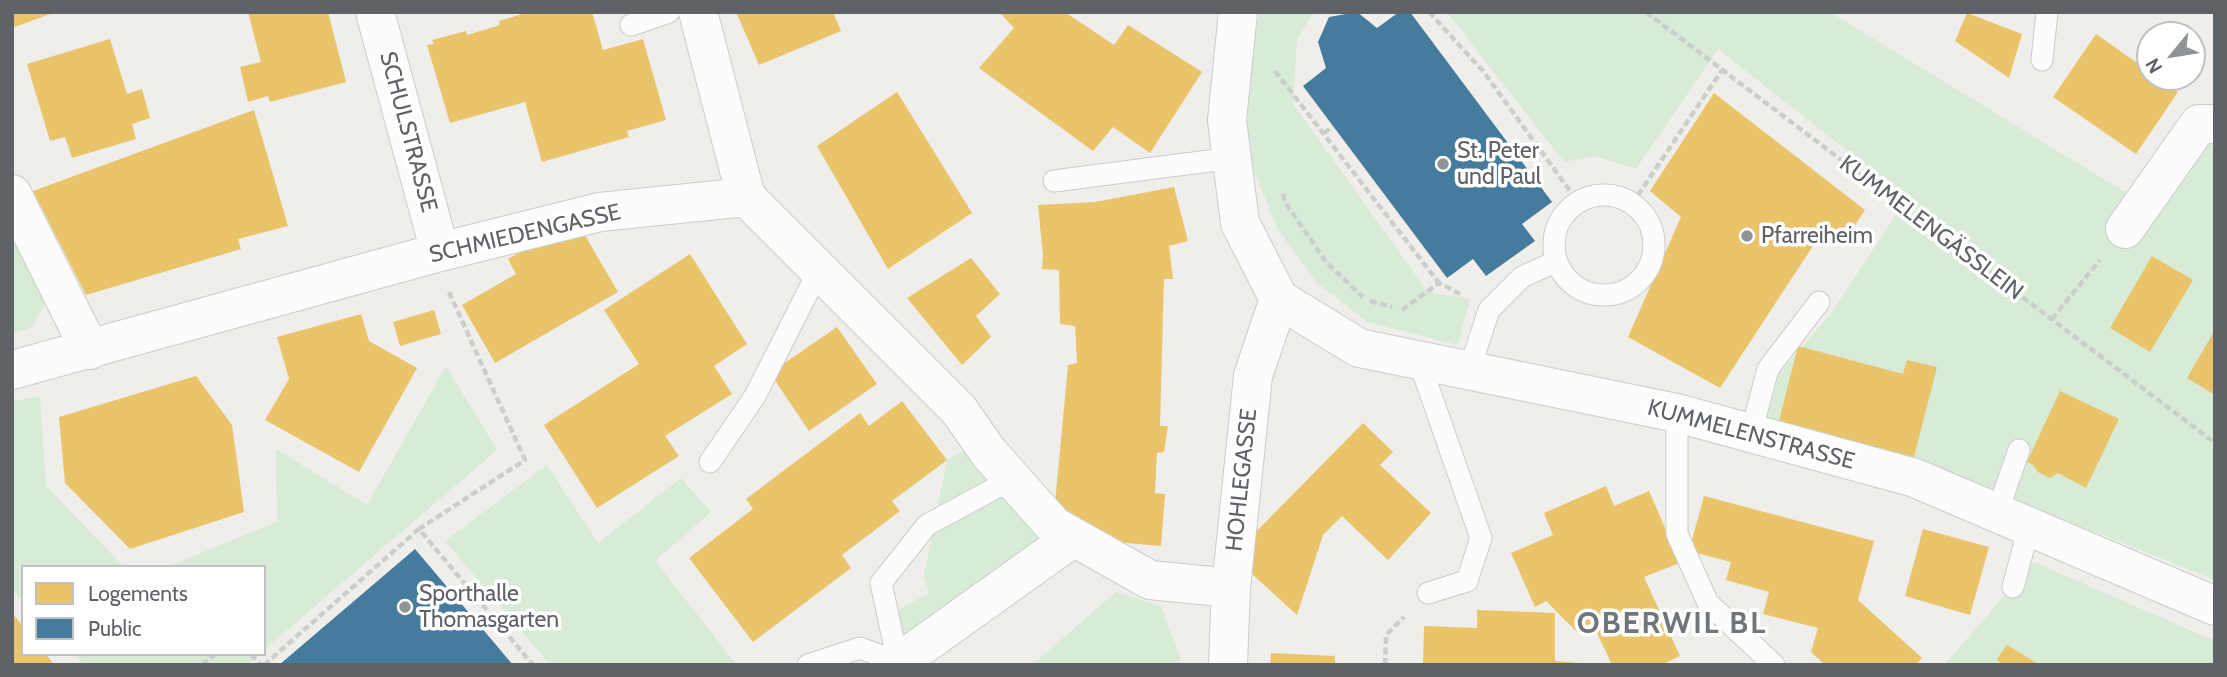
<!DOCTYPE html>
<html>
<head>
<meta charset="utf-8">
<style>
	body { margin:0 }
	#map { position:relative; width:2227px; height:677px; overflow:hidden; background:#efeeea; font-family:Cabin,sans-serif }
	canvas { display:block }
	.frame { position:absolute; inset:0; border:14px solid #5f6368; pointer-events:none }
	.legend { position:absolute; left:21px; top:565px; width:245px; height:91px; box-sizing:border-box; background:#fff; border:2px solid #bfc1c3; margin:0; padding:9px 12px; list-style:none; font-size:21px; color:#5f6368 }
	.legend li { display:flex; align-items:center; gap:14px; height:35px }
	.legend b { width:35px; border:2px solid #bfc1c3 }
	.north { position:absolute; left:2136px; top:21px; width:70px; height:70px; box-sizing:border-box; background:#fff; border:2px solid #bfc1c3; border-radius:50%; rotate:240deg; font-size:19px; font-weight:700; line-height:28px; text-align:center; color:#5f6368 }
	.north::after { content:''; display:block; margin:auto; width:24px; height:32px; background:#919496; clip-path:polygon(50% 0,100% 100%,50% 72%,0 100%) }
</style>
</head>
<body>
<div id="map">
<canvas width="2227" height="677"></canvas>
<div class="frame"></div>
<ul class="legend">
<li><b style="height:19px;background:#e9c46a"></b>Logements</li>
<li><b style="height:19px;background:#457b9d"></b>Public</li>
</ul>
<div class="north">N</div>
</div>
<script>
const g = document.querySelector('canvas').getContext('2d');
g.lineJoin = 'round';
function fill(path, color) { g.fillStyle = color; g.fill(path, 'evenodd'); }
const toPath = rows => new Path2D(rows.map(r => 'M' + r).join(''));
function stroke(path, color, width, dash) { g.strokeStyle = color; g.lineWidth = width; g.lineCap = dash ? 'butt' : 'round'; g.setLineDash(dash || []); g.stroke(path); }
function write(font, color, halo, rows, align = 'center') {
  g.font = font + ' Cabin,sans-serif'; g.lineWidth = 7; g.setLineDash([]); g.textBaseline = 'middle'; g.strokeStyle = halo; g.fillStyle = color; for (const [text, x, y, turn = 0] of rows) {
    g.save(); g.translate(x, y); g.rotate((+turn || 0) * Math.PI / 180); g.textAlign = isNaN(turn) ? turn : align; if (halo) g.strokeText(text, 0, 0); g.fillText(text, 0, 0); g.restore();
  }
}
const green = toPath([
	[1260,12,1314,12,1297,39,1293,104,1428,292,1470,299,1458,345,1367,322,1316,282,1277,228,1248,156,1246,60],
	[1447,12,1830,12,2156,211,2204,141,2215,141,2215,580,1950,474,1765,423,1779,374,1832,312,1907,198,1718,49,1636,169,1594,156,1564,162],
	[12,237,47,302,32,327,12,334],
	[446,366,497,450,264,650,264,567,167,567,277,522,276,449,367,505],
	[40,396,46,486,124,567,23,567,23,601,12,590,12,402],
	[974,445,1053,539,901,637,895,612,929,593,924,575,947,460],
	[547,465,598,543,681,478,711,512,655,561,737,665,550,665,445,541],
	[2034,562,2215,641,2215,665,1944,665],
	[1116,592,1161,606,1180,658,1180,665,1032,665],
	[74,654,260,654,247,665,84,665]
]);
const homes = toPath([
	[12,12,53,12,53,13,12,28],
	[248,12,328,12,346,82,270,102,268,96,248,102,240,67,261,62],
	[529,12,592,12,603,50,643,39,666,120,627,131,629,137,542,162,525,102,450,123,427,45,434,44,432,40,466,31,467,35,500,25,499,21],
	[736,12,833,12,841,31,759,65],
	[999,12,1065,12,1114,45,1128,25,1202,72,1150,153,1113,127,1093,151,979,68,1014,28],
	[1967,13,2022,34,2009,78,1955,41],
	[2096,34,2150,72,2150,77,2157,77,2178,92,2136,154,2053,97],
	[110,39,127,94,142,89,150,118,132,124,136,139,72,158,65,137,50,141,27,64],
	[897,92,972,213,888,269,817,146],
	[1714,93,1865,210,1844,242,1824,229,1720,388,1628,337,1681,217,1650,191],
	[254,110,288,226,238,239,241,249,86,295,33,191],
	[1174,187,1188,241,1169,246,1173,279,1164,279,1160,426,1168,426,1164,452,1157,453,1155,493,1165,494,1161,546,1103,541,1055,503,1068,365,1077,363,1075,326,1060,324,1059,270,1042,269,1043,255,1038,205,1095,202],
	[576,220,618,292,495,363,462,305,516,274,508,259],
	[690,254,747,344,714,366,732,394,665,436,679,456,597,508,544,425,639,364,604,310],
	[2152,256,2193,280,2150,352,2110,328],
	[971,258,1000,294,976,316,991,337,962,365,907,298],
	[434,310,441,334,400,346,393,322],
	[361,314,369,341,417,368,359,472,265,420,289,379,277,337],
	[837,327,877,384,809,431,770,373],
	[2215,330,2215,395,2187,378],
	[1798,346,1903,374,1907,360,1937,367,1914,457,1779,421],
	[196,376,232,425,244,512,130,549,65,483,59,417],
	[2060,391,2119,419,2086,488,2058,473,2050,478,2038,472,2033,465,2027,462],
	[902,401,947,460,892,501,900,511,842,555,851,568,753,642,689,558,753,509,746,499,860,413,869,426],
	[1363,423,1393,452,1380,465,1431,513,1388,560,1342,516,1323,535,1297,615,1251,573,1248,540],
	[1606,486,1614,506,1649,491,1680,563,1644,577,1680,656,1661,665,1612,665,1584,605,1591,623,1577,632,1546,601,1535,607,1511,553,1553,535,1544,513],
	[1704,496,1874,541,1858,600,1922,658,1916,665,1825,665,1811,652,1818,628,1763,614,1769,592,1726,580,1731,562,1689,551],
	[1923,529,1989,547,1970,615,1905,596],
	[1477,610,1555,613,1555,661,1581,663,1581,665,1423,665,1424,626,1477,628],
	[12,613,23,626,23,654,46,654,54,665,12,665],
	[2007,645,2040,665,2002,665,1997,659],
	[1271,653,1335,656,1335,665,1270,665]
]);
const public = toPath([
	[1357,12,1377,28,1399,12,1410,12,1552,202,1522,224,1535,241,1486,276,1473,259,1447,278,1303,86,1326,68,1318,42,1329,17],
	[415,549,513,665,279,665]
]);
const path = toPath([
	[1429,12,1483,71,1578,202],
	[1646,12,2215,443],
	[1275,71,1439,283],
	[1324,133,1333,126],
	[1283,194,1285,202,1326,262,1363,297],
	[1632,204,1722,70],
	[449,292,525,460,419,529,533,665],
	[1370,301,1392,307],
	[1402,310,1439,283,1460,294],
	[2052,319,2100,260],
	[251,654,261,665],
	[202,665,216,654],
	[264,665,419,529],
	[1385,665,1386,635,1404,617]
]);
const lane = toPath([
	[631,25,669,12],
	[2042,60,2047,12],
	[1054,181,1232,158],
	'1554 245a50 50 0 1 1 100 0a50 50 0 1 1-100 0Z',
	[1419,361,1481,538,1467,581,1428,593],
	[1469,371,1489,310,1522,277,1557,261],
	[1677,413,1677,534,1708,603,1774,665],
	[1751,433,1768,369,1819,302],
	[710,462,755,396,819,270],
	[1997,513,2019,450],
	[2013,587,2029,527],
	[898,662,881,583,927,525,1012,479],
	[808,665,860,648,898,662]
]);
const street = toPath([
	[375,12,440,252],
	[698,12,746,197],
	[1238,12,1227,120,1240,223,1279,299],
	[12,194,90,350],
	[2125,229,2199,124,2215,124],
	[1279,299,1359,348,1677,413,1915,478,2215,606],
	[12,370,440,252,600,212,746,197,959,410,989,453,1054,526,1150,580,1231,588],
	[895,665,1074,537],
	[1228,665,1231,588,1253,376,1279,299]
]);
const markers = [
	[1443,164,7,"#919496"],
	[1747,236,7,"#919496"],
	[405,607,7,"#919496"]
];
const streetNames = [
	["SCHULSTRASSE",408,132,75],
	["KUMMELENGÄSSLEIN",1931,228,37],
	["SCHMIEDENGASSE",525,234,-13],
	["KUMMELENSTRASSE",1751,435,15],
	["HOHLEGASSE",1242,480,-84]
];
const poiNames = [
	["St. Peter",1457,151],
	["und Paul",1457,177],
	["Pfarreiheim",1761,236],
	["Sporthalle",419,594],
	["Thomasgarten",419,620]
];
const districtNames = [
	["OBERWIL BL",1672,624]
];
fill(green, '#d8ebd6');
fill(homes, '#e9c46a');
fill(public, '#457b9d');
stroke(lane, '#cbcccc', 23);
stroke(street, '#cbcccc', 40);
stroke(path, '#cacfcc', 4.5, [7, 3.5]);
stroke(lane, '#fdfcfc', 21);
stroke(street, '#fdfcfc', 38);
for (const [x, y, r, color] of markers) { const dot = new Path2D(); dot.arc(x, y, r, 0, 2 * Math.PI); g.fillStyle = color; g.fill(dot); stroke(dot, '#fff', 2.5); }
write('23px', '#5f6368', '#fff', streetNames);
write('23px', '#5f6368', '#fff', poiNames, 'left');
g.letterSpacing = '2px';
write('bold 30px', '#70757a', '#fff', districtNames);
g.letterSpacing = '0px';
</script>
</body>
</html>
